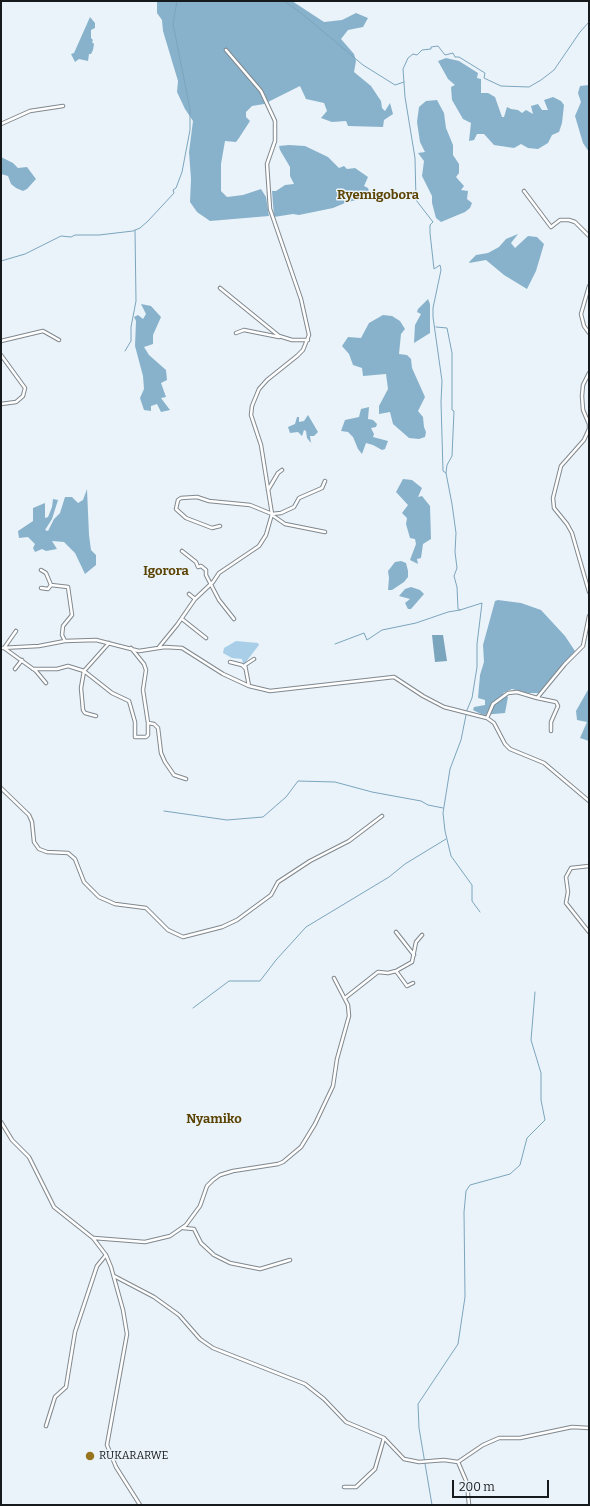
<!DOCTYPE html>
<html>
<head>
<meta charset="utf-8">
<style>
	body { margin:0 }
	#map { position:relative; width:590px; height:1506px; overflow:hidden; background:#eaf3f9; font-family:Bitter,serif }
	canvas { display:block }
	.frame { position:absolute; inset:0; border:2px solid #171a1c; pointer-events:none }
	.scale { position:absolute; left:452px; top:1480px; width:97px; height:18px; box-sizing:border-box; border:2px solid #171a1c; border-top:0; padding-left:5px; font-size:12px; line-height:14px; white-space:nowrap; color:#171a1c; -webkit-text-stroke:3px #eaf3f9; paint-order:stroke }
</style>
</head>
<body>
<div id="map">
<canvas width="590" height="1506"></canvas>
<div class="frame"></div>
<div class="scale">200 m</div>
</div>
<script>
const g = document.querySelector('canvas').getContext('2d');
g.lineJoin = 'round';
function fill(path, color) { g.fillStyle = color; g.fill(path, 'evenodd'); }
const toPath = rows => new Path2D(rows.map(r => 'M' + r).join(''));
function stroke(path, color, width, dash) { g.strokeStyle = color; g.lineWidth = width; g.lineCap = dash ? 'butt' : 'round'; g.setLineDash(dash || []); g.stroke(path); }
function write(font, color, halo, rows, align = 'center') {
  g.font = font + ' Bitter,serif'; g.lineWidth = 3; g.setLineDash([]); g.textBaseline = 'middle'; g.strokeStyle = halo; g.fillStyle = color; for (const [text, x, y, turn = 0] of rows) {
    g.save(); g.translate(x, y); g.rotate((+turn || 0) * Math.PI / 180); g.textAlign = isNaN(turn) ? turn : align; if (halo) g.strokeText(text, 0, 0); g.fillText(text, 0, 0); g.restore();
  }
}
const green = toPath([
	[236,641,258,643,259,645,245,663,243,663,242,659,232,658,223,653,224,648]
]);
const forest = toPath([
	[157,1,292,1,324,22,342,20,356,13,368,18,363,27,348,30,341,39,354,54,356,61,354,72,371,86,381,101,382,108,385,111,390,103,393,114,384,120,383,127,348,126,346,121,332,122,321,118,327,111,324,103,306,99,300,86,264,104,252,106,246,112,246,117,250,121,239,138,236,142,225,141,221,164,221,191,227,197,243,195,261,189,266,197,269,216,210,221,197,212,190,202,191,179,189,152,193,121,185,109,177,92,178,81,163,31,162,20,157,13],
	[90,17,95,23,95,28,91,30,91,38,93,40,92,42,94,44,93,50,91,54,89,54,88,61,79,59,75,62,71,54,74,53],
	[446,58,459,61,478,73,477,78,481,79,481,93,488,93,495,97,502,117,504,117,507,107,511,109,518,110,522,113,526,110,533,114,531,106,538,104,542,110,548,110,544,100,553,97,561,101,564,105,562,123,559,132,552,135,548,143,538,149,528,148,521,144,514,148,494,145,484,134,477,134,474,140,469,141,471,123,463,119,452,100,451,87,455,85,448,79,438,61],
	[589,85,589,152,583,143,575,116,581,102,578,93,580,86],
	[437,100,444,113,446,128,453,145,453,155,459,164,459,173,456,177,464,186,461,190,468,191,467,199,472,203,470,208,465,212,441,222,436,218,432,203,432,196,422,176,424,161,418,153,425,152,420,142,417,122,419,107,426,101],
	[289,145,305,146,328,157,339,168,344,166,347,169,355,168,368,177,364,186,368,188,370,194,363,198,345,203,333,208,299,215,293,214,274,217,272,191,276,191,285,185,294,184,290,176,290,167,280,150,279,146],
	[1,157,13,163,18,168,27,167,36,179,27,189,23,191,16,188,11,184,8,176,1,174],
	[518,234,511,243,515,248,528,236,537,237,544,244,536,271,527,289,504,275,486,260,469,263,470,261,476,255,488,253,499,247,506,239],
	[428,299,430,304,430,333,414,343,415,325,421,314,417,312,418,309],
	[141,304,151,306,161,317,153,335,153,344,144,347,149,355,166,370,167,380,161,383,166,397,161,398,170,410,161,412,157,404,151,406,151,411,144,410,140,398,144,389,143,376,135,346,136,321,134,317,138,315,143,319,146,314],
	[383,315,392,316,400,321,405,329,401,334,399,354,407,355,411,359,412,368,425,397,418,411,423,417,424,427,426,432,425,437,419,439,409,438,393,424,390,412,379,414,379,406,388,389,386,374,363,376,362,368,353,365,349,354,342,346,348,337,361,338,369,323],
	[369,407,368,419,373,420,377,424,376,427,371,428,374,434,373,437,388,441,385,449,382,450,373,445,366,443,362,454,358,449,353,437,348,432,341,431,345,420,359,417,361,409],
	[308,415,318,432,314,436,310,436,311,443,307,438,306,431,304,430,302,436,298,432,290,433,288,427,295,424,297,417,299,417,299,422,304,421],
	[403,479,412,480,422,488,418,497,422,496,430,506,431,539,423,544,421,558,417,559,418,564,410,560,416,544,415,539,410,538,406,524,407,518,402,513,408,505,396,492],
	[87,489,89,535,91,550,96,555,96,565,85,574,75,553,64,542,52,541,57,549,46,551,42,549,35,552,33,548,35,544,28,537,19,538,18,531,33,521,33,508,45,503,45,518,48,517,52,507,53,499,58,500,52,519,45,530,48,531,54,519,60,513,65,497,72,497,78,503,83,500],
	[401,561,406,563,408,571,408,577,404,582,392,590,388,590,389,578,388,571,395,562],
	[411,587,420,590,424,594,411,609,408,609,405,603,410,599,399,596,405,589],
	[498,600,521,603,541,610,565,636,575,651,539,693,528,693,512,689,503,693,508,697,505,713,483,715,473,710,474,707,485,705,485,700,478,698,480,675,484,662,483,645,495,601],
	[589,688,589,741,580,738,587,722,577,720,576,711]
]);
const water = toPath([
	[432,635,443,635,447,661,435,662]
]);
const stream = toPath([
	[284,1,301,13,363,65,395,85,404,82],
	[1,261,25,254,61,236,71,237,75,235,99,235,133,231,140,228,148,221,174,193,173,190,176,188,182,172,190,130,190,109,173,24,177,1],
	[436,327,447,328,452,353,452,410,454,411,452,456,447,465,446,473],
	[125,351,131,341,131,327,136,301,135,230],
	[335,644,364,633,367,640,382,630,416,623,448,612,460,610],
	[164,811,227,820,263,817,286,797,298,781,335,782,372,792,421,801,428,805,443,808],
	[480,912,472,901,472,885,451,856,445,831,443,813,450,769,461,740,467,710,472,698,477,667,477,644,482,603,460,610,458,609,457,587,454,576,457,568,455,552,456,533,452,504,446,473,443,471,441,402,442,381,433,317,433,308,441,270,440,265,434,269,430,233,430,225,433,222,416,200,415,158,405,97,403,69,408,58,413,54,417,55,422,50,431,49,431,47,438,46,445,55,453,53,455,57,459,57,485,73,484,78,501,86,529,87,541,80,554,70,580,32,589,22],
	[193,1008,229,981,260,981,276,960,306,927,389,877,405,864,446,839],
	[432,1505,419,1428,418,1404,458,1344,465,1297,464,1212,466,1191,470,1185,510,1174,520,1165,527,1138,545,1120,541,1100,541,1073,531,1040,535,992]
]);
const minor = toPath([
	[1,124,30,111,63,106],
	[524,191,551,227,560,220,569,220,575,222,589,236],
	[589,286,581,314,584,326,589,333],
	[220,288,279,336,292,340,308,340],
	[236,333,244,330,279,337],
	[1,341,43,331,59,340],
	[1,355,25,388,23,396,16,402,1,404],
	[589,373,583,385,582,396,583,410,589,424,589,429,584,440,561,466,553,498,554,508,567,524,572,533,589,592],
	[268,490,278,473,282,470],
	[272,515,285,524,325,532],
	[220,526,212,528,186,518,176,509,178,500,181,498,197,497,209,501,250,505,272,514,281,513,294,507,299,498,322,488,325,481],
	[182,551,196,562,198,567,201,566,206,570,206,575,219,600,234,619],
	[41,570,46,573,51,585,68,587,72,615,63,626,62,635,65,641],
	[41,588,48,589,51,585],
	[189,594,195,599],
	[182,619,206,638],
	[16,631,4,648,36,671,46,683],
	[109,643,84,671,112,693,129,701,135,722,135,737,146,737,148,735,148,723],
	[159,647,177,625,195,599,213,582,219,573,259,546,266,535,272,514,271,508,261,445,251,415,252,406,259,389,267,380,297,356,303,350,309,335,301,299,270,209,267,164,275,141,275,121,261,91,226,50],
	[1,648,39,646,65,641,96,640,139,651,165,647,182,648,223,674,249,686,270,691,394,677,423,696,444,707,487,718,494,723,505,744,510,749,544,763,589,801],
	[131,648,144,664,146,670,143,690,148,723,154,724,158,728,161,753,165,762,174,775,186,779],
	[230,662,242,665,245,668],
	[15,669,22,660],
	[33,669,57,669,68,666,84,671,81,688,83,710,85,713,96,716],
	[249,686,245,665,254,659],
	[537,698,556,702,558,706,551,722,551,731],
	[487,718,493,704,508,693,517,692,537,698,565,664,583,646,589,616],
	[1,788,29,815,32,822,34,842,39,849,47,852,68,853,75,859,84,882,99,897,115,904,146,908,168,930,183,937,222,927,237,920,271,895,278,882,310,861,349,841,382,816],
	[589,866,571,868,566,877,568,892,566,903,589,932],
	[396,932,414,955],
	[396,971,407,986,413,983],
	[345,998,378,972,388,973,396,971,412,962,416,942,422,935],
	[1,1122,12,1140,29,1157,54,1207,93,1238,106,1255,111,1267,123,1310,127,1334,107,1445,116,1467,140,1505],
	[183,1228,194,1229,201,1243,214,1255,230,1263,260,1269,290,1260],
	[94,1238,145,1242,170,1236,186,1225,200,1206,207,1186,213,1180,220,1175,233,1171,278,1164,283,1162,301,1147,315,1124,333,1086,337,1059,349,1016,348,1005,334,978],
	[114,1276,154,1297,179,1315,200,1339,213,1348,305,1384,324,1399,346,1422,384,1438,404,1459,419,1462,444,1460,458,1462,467,1483,469,1505],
	[46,1426,55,1397,66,1387,75,1332,97,1266,106,1255],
	[458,1462,483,1445,499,1438,520,1438,572,1427,589,1428],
	[344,1487,356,1487,375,1469,384,1438]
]);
const markers = [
	[90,1456,5,"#97741e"]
];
const poiNames = [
	["RUKARARWE",99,1456]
];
const quarterNames = [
	["Ryemigobora",378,195],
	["Igorora",166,571],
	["Nyamiko",214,1119]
];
fill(green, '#a8cfe7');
fill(forest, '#88b2cb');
fill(water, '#7ba4bd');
stroke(stream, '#7ba4bd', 1);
stroke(minor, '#80888e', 4.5);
stroke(minor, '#fff', 2.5);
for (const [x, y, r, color] of markers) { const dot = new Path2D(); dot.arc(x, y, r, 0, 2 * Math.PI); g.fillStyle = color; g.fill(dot); stroke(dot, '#eaf3f9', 1.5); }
write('11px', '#171a1c', '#eaf3f9', poiNames, 'left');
write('bold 13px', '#5b4303', '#eaf3f9', quarterNames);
</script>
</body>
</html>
